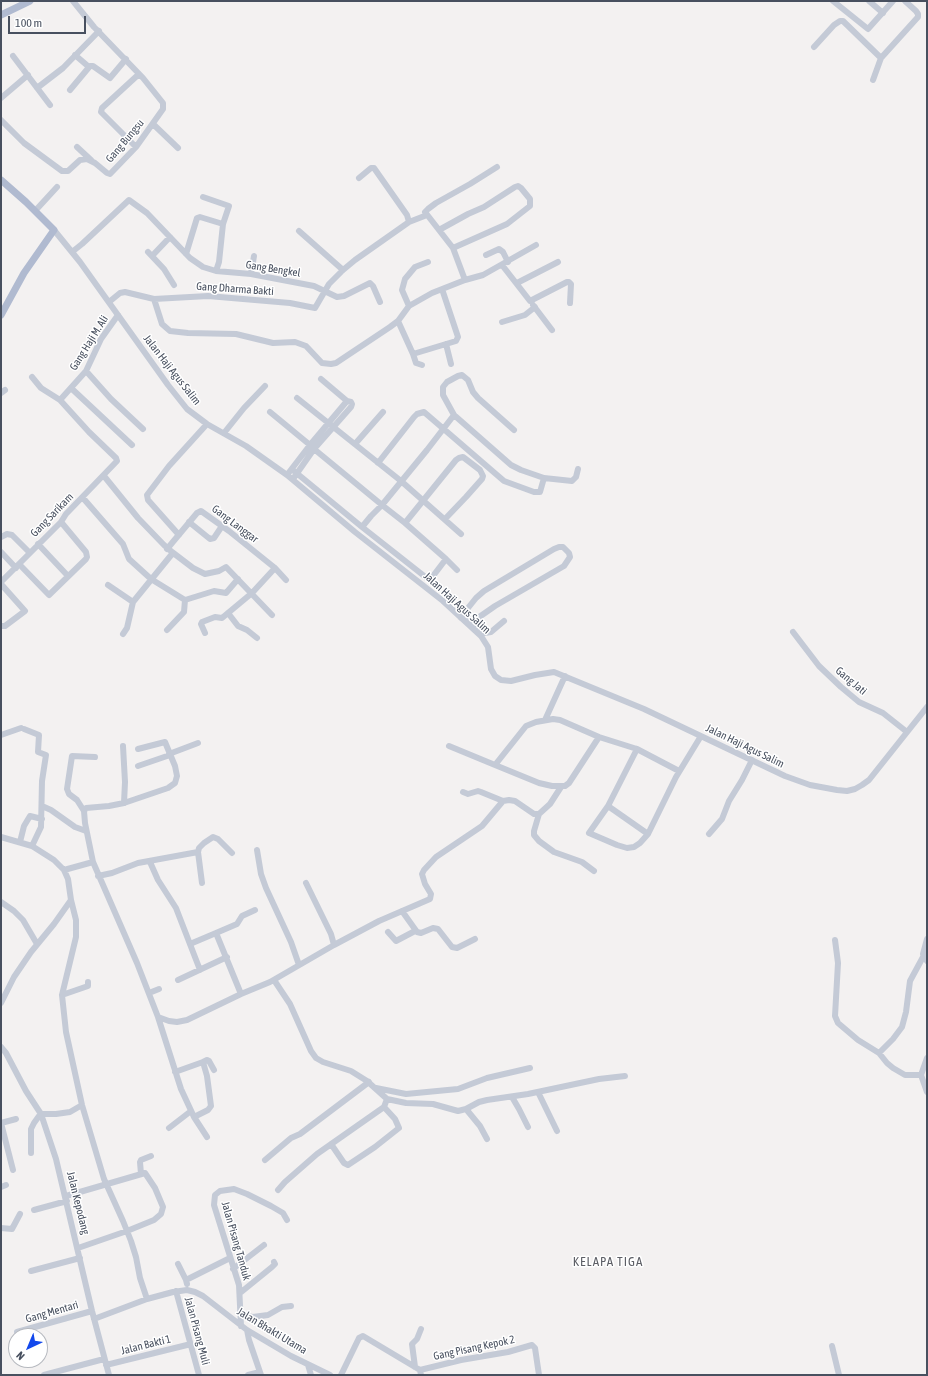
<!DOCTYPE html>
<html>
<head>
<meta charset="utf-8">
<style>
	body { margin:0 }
	#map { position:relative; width:928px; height:1376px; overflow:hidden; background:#f3f1f1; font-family:"Asap Condensed",sans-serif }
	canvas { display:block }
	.frame { position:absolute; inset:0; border:2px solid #48505f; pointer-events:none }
	.north { position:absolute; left:8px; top:1328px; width:40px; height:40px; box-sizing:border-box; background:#fff; border:1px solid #b6b9bf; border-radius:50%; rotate:224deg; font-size:11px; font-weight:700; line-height:16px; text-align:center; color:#48505f }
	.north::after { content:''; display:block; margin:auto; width:14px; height:18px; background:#1248ec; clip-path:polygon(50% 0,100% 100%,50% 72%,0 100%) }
	.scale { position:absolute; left:8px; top:16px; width:78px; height:18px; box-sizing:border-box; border:2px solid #48505f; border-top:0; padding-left:5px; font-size:12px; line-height:14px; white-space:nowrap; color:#48505f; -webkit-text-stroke:3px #fff; paint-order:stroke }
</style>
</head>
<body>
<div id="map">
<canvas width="928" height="1376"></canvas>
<div class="frame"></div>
<div class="north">N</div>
<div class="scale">100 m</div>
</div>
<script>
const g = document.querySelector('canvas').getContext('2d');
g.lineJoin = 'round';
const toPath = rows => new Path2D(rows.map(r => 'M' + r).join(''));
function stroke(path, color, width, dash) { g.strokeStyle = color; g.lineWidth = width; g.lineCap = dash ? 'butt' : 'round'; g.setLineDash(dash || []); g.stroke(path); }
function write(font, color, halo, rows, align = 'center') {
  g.font = font + ' "Asap Condensed",sans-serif'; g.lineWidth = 3; g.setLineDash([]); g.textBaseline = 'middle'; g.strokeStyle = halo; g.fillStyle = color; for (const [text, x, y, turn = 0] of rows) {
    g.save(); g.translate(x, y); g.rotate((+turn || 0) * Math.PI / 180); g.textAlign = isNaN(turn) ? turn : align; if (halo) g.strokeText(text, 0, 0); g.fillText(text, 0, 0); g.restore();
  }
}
const minor = toPath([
	[833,1,868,29,893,1],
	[869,1,883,13],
	[814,47,834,25,840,21,843,21,881,58],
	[75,55,89,67],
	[13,56,50,105],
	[873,80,881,58,918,17,918,14,916,11,905,1],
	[37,88,63,68,99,31],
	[70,90,90,66,93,66,110,78,126,59],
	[1,98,28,75],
	[1,120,24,143,62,171,68,171,80,160,87,159,95,163,107,173,110,174,136,147,163,109,163,103,143,78,94,27,73,1],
	[153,124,178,148],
	[77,147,91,160],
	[136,147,101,112,102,108,139,74],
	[203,197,229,206,223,224],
	[35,211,57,187],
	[409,222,427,215],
	[54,230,80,262,168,385,187,409,207,424,246,446,287,475,355,532,443,601,481,636,488,647,491,669,495,676,501,680,511,681,535,675,554,672,644,709,785,776,810,785,837,790,847,791,855,789,862,785,869,780,927,707],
	[439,230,468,214,484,207,515,187,518,186,521,188,530,199,530,206,507,224,453,248],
	[299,231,343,270],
	[72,252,82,244,129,200,147,213,190,258,203,267,216,271,251,274,314,286,337,297,344,296,370,283,373,286,380,302],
	[148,252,164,269,174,285],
	[186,254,197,218,200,217,223,224,219,262,216,271],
	[486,255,499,249,503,252,508,262],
	[152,256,170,237],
	[502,265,530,301,567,282,569,282,571,284,570,303],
	[251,274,254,256],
	[465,280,453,248,425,212,428,209,436,203,470,184,497,167],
	[517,283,558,262],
	[154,299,162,324,170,331,188,333,236,334,273,343,295,342,306,346,322,363,331,364,336,363,390,327,398,321,409,306,432,293,465,280,483,275,536,245],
	[109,302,120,293,125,292,154,299,208,296,290,303,315,308,329,284,343,270,355,260,409,222,407,215,374,168,371,168,359,178],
	[533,305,552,330],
	[409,306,402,290,405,279,415,267,428,262],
	[398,321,413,354,456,341,458,337,442,289],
	[502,322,525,315,535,307],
	[446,344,451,364],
	[413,354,416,363,422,365],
	[86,371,111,399,143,429],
	[321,379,347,401],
	[71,388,132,445],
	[1,393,5,390],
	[297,398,401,481,461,534],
	[60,400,86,371,101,339,118,315],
	[270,412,310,445,314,449,382,505,405,523,446,559,433,576,428,579,362,527,371,516,382,505,427,450,454,415],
	[224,433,244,408,265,386],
	[355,444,383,412],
	[378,463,414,417,417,414,424,412,504,481,534,492,540,492,544,478,521,470,511,465,454,415,443,395,443,387,447,382,458,376,462,375,468,380,473,392,478,398,514,430],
	[294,471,362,527],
	[287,475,310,445,347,401,351,402,352,404,351,407,314,449,293,479],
	[104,476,138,518,164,545,172,552,172,554,133,602,127,628,123,634],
	[544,478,572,481,576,477,578,469],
	[83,498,123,544,129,559,151,579,185,600,214,591,226,593,238,579],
	[189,522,210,539,214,538,222,526],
	[405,523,456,460,459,458,463,457,480,470,483,476,482,479,466,497,445,519],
	[179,535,148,500,147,495,169,466,207,424],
	[1,537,7,534,12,535,30,553],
	[38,544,68,576],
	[167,549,197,513,201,511,229,531,275,568,252,593,222,618,215,617,202,622,201,624,205,633],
	[1,552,16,568],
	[172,552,193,568,205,574,219,571,226,567,272,615],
	[446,559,457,570],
	[19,564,49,595,86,559,87,557,86,552,61,522],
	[275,568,286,580],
	[1,582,61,522,66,514,117,461,116,458,89,432,60,400,41,388,32,377],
	[1,584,25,611,5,626,1,626],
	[108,585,133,602],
	[228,613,238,626,247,630,257,638],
	[461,618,464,613,476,598,484,591,554,549,559,547,563,547,569,553,570,557,564,566,495,606,472,622,464,613],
	[472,622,485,633,491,632,504,621],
	[167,630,184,612,185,600],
	[793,632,819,666,841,687,859,702,883,713,907,732],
	[545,720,565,676],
	[24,729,39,735,38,752,46,755,42,781,41,827,32,846],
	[1,735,21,728],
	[123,746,125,782,124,803],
	[449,746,495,765,526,726,536,722,553,719,560,720,599,737,637,749,679,771],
	[138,749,165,742,175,766,177,776,175,783,168,788,124,803,109,806,86,808,84,811,85,823,93,862,137,963,158,1017,169,1021,177,1022,187,1020,241,994,270,982,334,945,379,921,430,899,431,894,425,884,422,874,424,870,436,857,482,826,503,801,509,800,515,801,534,814,539,814,550,804,561,787],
	[637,749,608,806,589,833,617,845,627,848,634,847,640,843,648,834,676,777,701,736],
	[169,754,198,743],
	[495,765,539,783,552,786,565,786,569,783,599,737],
	[138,766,170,755],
	[463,792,468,794,478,791,481,792,503,801],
	[42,806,51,810,75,827,86,831],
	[608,806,648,834],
	[84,811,77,800,69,794,67,789,72,756,95,757],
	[539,814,534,831,534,835,539,841,554,852,582,862,594,871],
	[709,834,722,819,729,801,742,780,752,760],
	[1,837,32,846,54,860,64,870,68,879,71,900,54,924,31,952,14,977,1,1003],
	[20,842,24,826,30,816,42,819],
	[257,850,261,874,266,888,291,942,299,965],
	[198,852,202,883],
	[150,862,158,880,176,908,200,970],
	[64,870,93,862],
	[98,876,112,873,138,863,198,852,199,848,204,843,213,837,218,839,232,853],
	[306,883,331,934,334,945],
	[71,900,76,920,76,937,62,995,66,1032,82,1105,104,1179,123,1221,131,1241,136,1257,140,1278,147,1299],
	[1,902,14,911,23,920,37,944],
	[402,911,417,932,421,933,433,928,438,929,452,947,457,948,475,939],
	[388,932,396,941,415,931],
	[927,939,923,954,927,961],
	[835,940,838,963,835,1016,838,1023,858,1040,879,1053,887,1063,893,1068,905,1075,921,1075,927,1058],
	[190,944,216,933],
	[178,980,227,957],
	[274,980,290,1004,311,1051,316,1058,323,1062,351,1071,367,1081,387,1099,406,1103,433,1104,458,1111,466,1109,479,1102,487,1100,528,1094,599,1079,625,1076],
	[149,993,159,989],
	[241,994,216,933,237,924,242,916,255,910],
	[62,995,88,986,88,982],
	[158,1017,181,1089,194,1117,207,1137],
	[1,1047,6,1053,26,1091,41,1114,56,1159,92,1311,109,1375],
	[879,1053,893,1039,902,1027,906,1012,910,981,923,957],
	[203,1062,207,1060,209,1061,214,1070],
	[175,1072,203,1062,207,1076,211,1106,208,1110,194,1117],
	[921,1075,927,1092],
	[376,1088,406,1094,458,1089,487,1078,530,1068],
	[538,1092,557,1131],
	[512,1097,519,1109,528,1127],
	[466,1109,480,1126,487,1139],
	[1,1123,13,1170],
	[1,1123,16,1119],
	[169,1128,191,1111],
	[331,1144,344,1163,348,1165,375,1147,399,1128,395,1119,384,1107],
	[31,1153,31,1129,34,1123,39,1116,41,1114,56,1114,70,1112,82,1105],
	[265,1160,291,1138,300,1134,369,1082],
	[141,1174,140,1162,141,1160,151,1156],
	[1,1187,6,1185],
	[278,1190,285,1182,317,1154,384,1107,387,1099],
	[66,1196,145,1173,155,1188,163,1207,161,1214,154,1220,127,1231,78,1248],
	[34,1210,67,1201],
	[1,1228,12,1229,20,1214],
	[178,1264,186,1280,187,1284],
	[233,1269,264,1245],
	[31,1271,80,1258],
	[186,1280,230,1258],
	[176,1291,199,1375],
	[240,1293,272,1267,275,1264,274,1262],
	[241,1315,253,1317,268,1315,282,1307,291,1306],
	[94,1319,147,1299,173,1292,187,1290,195,1292,203,1296,247,1330,291,1356,330,1375],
	[241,1326,239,1285,214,1205,215,1195,220,1191,234,1189,247,1194,271,1206,283,1213,287,1220],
	[247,1330,249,1340,261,1375],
	[17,1332,92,1311],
	[832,1346,839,1375],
	[106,1365,191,1344],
	[308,1365,311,1375],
	[415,1367,412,1344,417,1339,421,1329],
	[420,1370,461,1360,508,1352,532,1345,535,1348,539,1375],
	[44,1375,104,1359],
	[248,1375,260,1372],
	[341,1375,359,1338,363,1336,420,1370,421,1375]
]);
const major = toPath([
	[1,15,30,1],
	[1,180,26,202,54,230,24,273,1,315]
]);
const streetNames = [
	["Gang Bungsu",125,141,-50],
	["Gang Bengkel",273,269,9],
	["Gang Dharma Bakti",235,289,4],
	["Gang Haji M. Ali",89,343,-58],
	["Jalan Haji Agus Salim",172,370,52],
	["Gang Sarikam",52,515,-46],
	["Gang Langgar",235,524,37],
	["Jalan Haji Agus Salim",457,603,42],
	["Gang Jati",851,681,40],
	["Jalan Haji Agus Salim",745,746,26],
	["Jalan Kepodang",78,1203,76],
	["Jalan Pisang Tanduk",236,1241,74],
	["Gang Mentari",52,1312,-16],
	["Jalan Pisang Muli",197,1331,75],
	["Jalan Bhakti Utama",272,1331,31],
	["Jalan Bakti 1",146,1345,-14],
	["Gang Pisang Kepok 2",474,1348,-12]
];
const quarterNames = [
	["KELAPA TIGA",608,1262]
];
stroke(minor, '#c4cad6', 6);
stroke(major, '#b0bad0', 7);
write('11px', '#48505f', '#fff', streetNames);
g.letterSpacing = '1px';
write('13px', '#5d5f66', '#fff', quarterNames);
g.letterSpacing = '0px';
</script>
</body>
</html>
